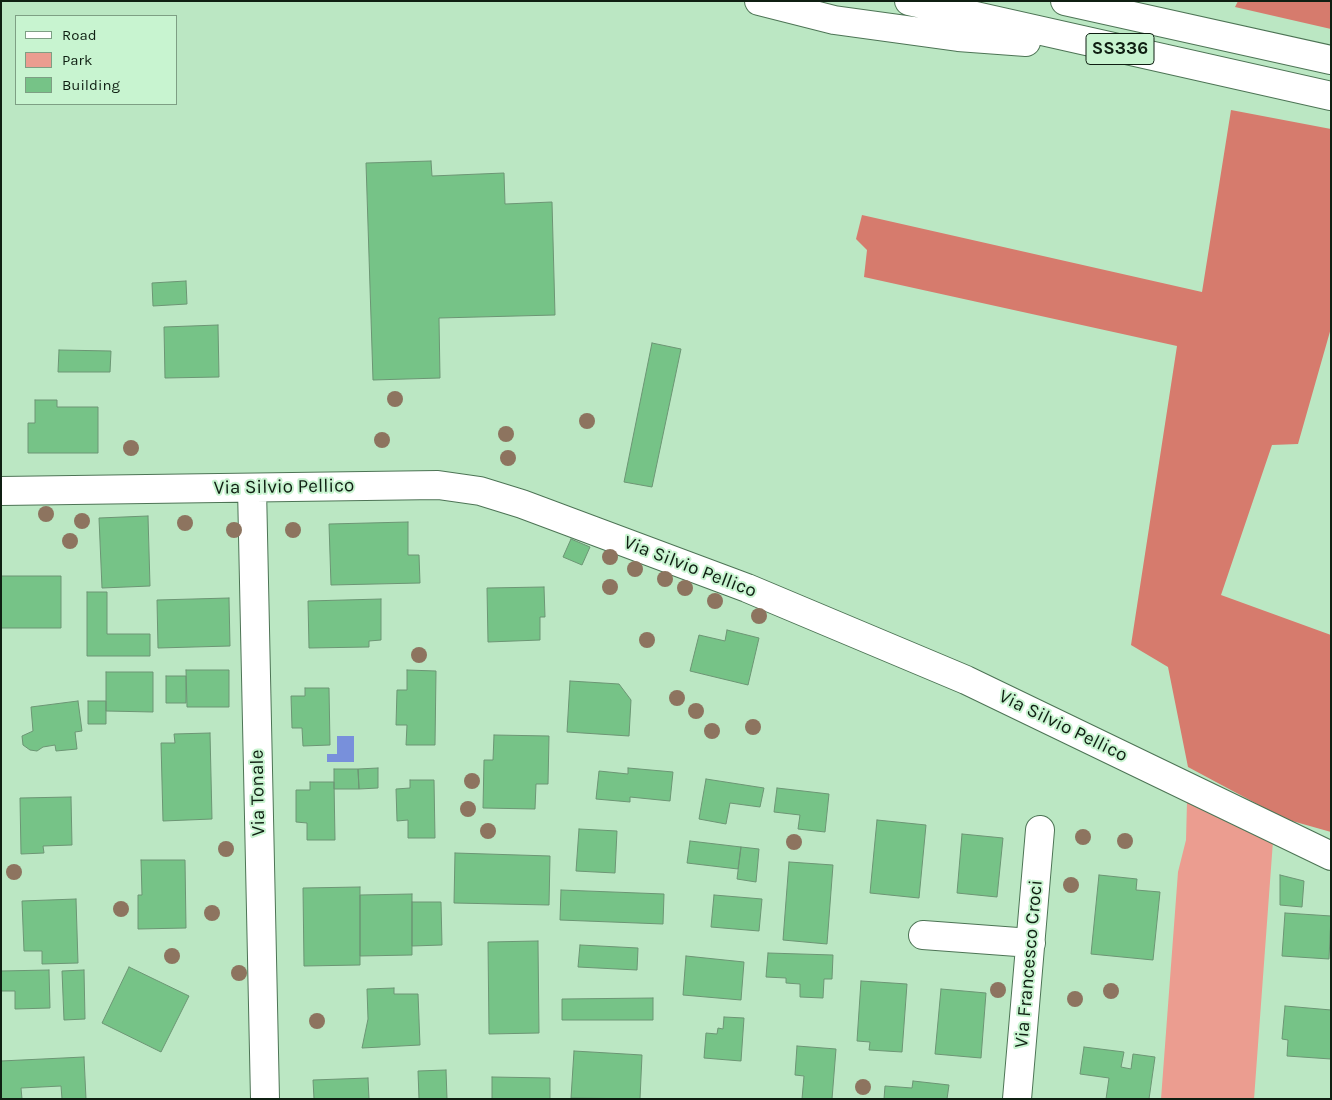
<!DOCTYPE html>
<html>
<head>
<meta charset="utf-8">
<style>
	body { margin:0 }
	#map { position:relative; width:1332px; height:1100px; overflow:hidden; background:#bbe7c3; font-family:Karla,sans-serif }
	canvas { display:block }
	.frame { position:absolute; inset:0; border:2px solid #0f1f12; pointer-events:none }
	.legend { position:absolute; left:15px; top:15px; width:162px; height:90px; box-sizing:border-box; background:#c8f4d0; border:1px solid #7e9f84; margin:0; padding:6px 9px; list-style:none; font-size:15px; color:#0f1f12 }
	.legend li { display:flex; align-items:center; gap:10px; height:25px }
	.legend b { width:25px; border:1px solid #7e9f84 }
</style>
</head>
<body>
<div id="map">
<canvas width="1332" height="1100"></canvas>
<div class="frame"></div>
<ul class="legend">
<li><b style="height:6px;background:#fff"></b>Road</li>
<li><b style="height:14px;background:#eb9d90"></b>Park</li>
<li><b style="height:14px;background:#76c387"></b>Building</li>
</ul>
</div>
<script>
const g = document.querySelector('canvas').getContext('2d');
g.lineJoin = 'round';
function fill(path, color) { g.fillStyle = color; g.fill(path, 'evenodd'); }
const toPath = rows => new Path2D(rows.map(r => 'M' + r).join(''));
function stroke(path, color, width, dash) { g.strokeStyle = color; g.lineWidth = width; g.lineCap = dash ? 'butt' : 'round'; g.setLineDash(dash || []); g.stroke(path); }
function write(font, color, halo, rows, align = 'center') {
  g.font = font + ' Karla,sans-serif'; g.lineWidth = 4; g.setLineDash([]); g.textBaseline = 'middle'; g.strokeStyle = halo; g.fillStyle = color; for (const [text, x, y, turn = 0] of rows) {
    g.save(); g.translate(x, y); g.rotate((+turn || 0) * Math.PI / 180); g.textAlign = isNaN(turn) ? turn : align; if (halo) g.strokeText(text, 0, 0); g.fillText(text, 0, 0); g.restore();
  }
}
const green = toPath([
	[1187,802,1273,841,1254,1099,1161,1099,1178,872,1186,840]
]);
const forest = toPath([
	[1238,1,1331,1,1331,29,1235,7],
	[1231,110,1331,129,1331,328,1298,444,1272,445,1221,595,1331,635,1331,832,1285,819,1188,767,1168,667,1131,645,1177,346,864,277,867,250,856,239,862,215,1202,292]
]);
const water = toPath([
	[337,736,354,736,354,762,327,762,327,754,337,754]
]);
const building = toPath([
	[431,161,432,176,504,173,505,204,552,202,555,315,439,318,440,378,373,380,366,163,431,161],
	[186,281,187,304,153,306,152,283,186,281],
	[218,325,219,377,165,378,164,327,218,325],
	[652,343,681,349,652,487,624,482,652,343],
	[59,350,111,351,110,372,58,372,59,350],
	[35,400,57,400,57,407,98,407,98,453,28,453,28,423,35,423,35,400],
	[148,516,150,586,102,588,99,518,148,516],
	[408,522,408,555,419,555,420,583,331,585,329,524,408,522],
	[571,539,590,547,582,565,563,557,571,539],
	[1,576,61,576,61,628,1,628,1,576],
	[544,587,545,617,540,617,540,640,488,642,487,588,544,587],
	[87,592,107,592,107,634,150,634,150,656,87,656,87,592],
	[229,598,230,646,158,648,157,600,229,598],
	[381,599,381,640,369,641,369,647,309,648,308,601,381,599],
	[727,630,759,638,748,685,690,671,699,635,725,641,727,630],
	[186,670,229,670,229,707,187,707,186,670],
	[407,670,436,671,435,745,406,745,407,725,396,725,397,690,407,690,407,670],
	[106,672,153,672,153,712,106,711,106,672],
	[166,676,186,676,186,703,166,703,166,676],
	[570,681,619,684,631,700,629,736,567,732,570,681],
	[305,688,329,688,330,745,303,746,302,728,292,728,291,696,305,696,305,688],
	[78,701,82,731,75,732,77,749,56,751,55,745,43,747,37,751,30,750,23,745,22,736,33,731,31,707,78,701],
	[88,701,106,701,106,724,88,724,88,701],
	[210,733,212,819,163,821,161,743,175,743,174,734,210,733],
	[494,735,549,736,548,784,536,784,535,809,483,808,484,760,493,760,494,735],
	[378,768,378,788,359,789,358,769,378,768],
	[628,768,673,772,670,801,630,797,630,802,596,799,599,771,628,774,628,768],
	[334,769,358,769,359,789,334,789,334,769],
	[706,779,764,788,760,807,730,803,726,824,699,819,706,779],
	[410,780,434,780,435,838,408,838,408,820,397,821,396,789,410,788,410,780],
	[310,782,334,782,335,840,307,840,307,823,296,822,296,790,310,790,310,782],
	[777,788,829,794,825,832,798,829,800,815,774,812,777,788],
	[71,797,72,845,43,846,44,853,21,854,20,798,71,797],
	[877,820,926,825,919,898,870,893,877,820],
	[579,829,617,831,615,873,576,871,579,829],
	[962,834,1003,838,997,897,957,893,962,834],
	[690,841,741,847,738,869,687,863,690,841],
	[741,847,759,849,756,882,737,879,741,847],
	[455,853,550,856,549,905,454,903,455,853],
	[141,860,185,860,186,928,138,929,138,895,142,895,141,860],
	[789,862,833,865,827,944,783,940,789,862],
	[1099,875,1137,879,1136,890,1160,892,1153,960,1091,954,1099,875],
	[1280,875,1304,881,1302,907,1280,905,1280,875],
	[360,887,360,965,304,966,303,888,360,887],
	[561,890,664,894,663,924,560,920,561,890],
	[412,894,412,955,360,956,360,895,412,894],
	[714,895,762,899,759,931,711,927,714,895],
	[76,899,78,963,42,964,42,951,24,951,22,901,76,899],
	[412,902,441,902,442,945,412,946,412,902],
	[1285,913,1331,916,1329,959,1282,956,1285,913],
	[538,941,539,1033,489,1034,488,942,538,941],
	[580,945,638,948,637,970,578,967,580,945],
	[768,953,833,955,832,979,824,979,823,998,800,997,800,984,786,983,786,978,766,977,768,953],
	[686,956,744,962,741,1000,683,995,686,956],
	[129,967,189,996,161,1052,102,1023,129,967],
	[49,970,50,1008,15,1009,15,991,1,991,1,971,49,970],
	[84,970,85,1019,64,1020,62,971,84,970],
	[861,981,907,984,902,1052,869,1050,870,1042,857,1041,861,981],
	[394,988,394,994,418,994,420,1045,362,1048,368,1019,367,989,394,988],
	[941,989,986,993,981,1058,935,1054,941,989],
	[653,998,653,1020,562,1020,562,999,653,998],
	[1285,1006,1331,1010,1331,1059,1287,1056,1288,1040,1282,1039,1285,1006],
	[724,1017,744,1018,741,1061,704,1058,706,1033,717,1034,718,1028,723,1029,724,1017],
	[797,1046,836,1049,832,1099,802,1099,804,1076,795,1075,797,1046],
	[1084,1047,1124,1052,1121,1067,1131,1069,1133,1054,1155,1057,1149,1099,1106,1099,1109,1078,1080,1074,1084,1047],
	[574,1051,642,1055,640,1099,571,1098,574,1051],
	[84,1057,86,1099,62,1099,61,1086,21,1088,22,1099,1,1099,1,1061,84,1057],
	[446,1070,447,1099,419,1099,418,1071,446,1070],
	[492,1077,550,1078,550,1099,492,1099,492,1077],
	[368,1078,369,1099,314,1099,313,1080,368,1078],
	[913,1081,949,1085,947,1099,884,1099,885,1086,912,1088,913,1081]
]);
const minor = toPath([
	[252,488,265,1099],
	[1,491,438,485,480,491,522,504,747,588,966,680,1331,856],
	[923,935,1031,943],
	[1017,1099,1040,830]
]);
const highway = toPath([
	[759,1,834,20,958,37,1026,42],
	[909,1,1331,96],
	[1065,1,1331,60]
]);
const trees = [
	[395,399],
	[587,421],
	[506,434],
	[382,440],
	[131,448],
	[508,458],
	[46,514],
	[82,521],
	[185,523],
	[234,530],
	[293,530],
	[70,541],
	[610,557],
	[635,569],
	[665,579],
	[610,587],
	[685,588],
	[715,601],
	[759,616],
	[647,640],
	[419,655],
	[677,698],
	[696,711],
	[753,727],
	[712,731],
	[472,781],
	[468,809],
	[488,831],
	[1083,837],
	[1125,841],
	[794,842],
	[226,849],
	[14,872],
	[1071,885],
	[121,909],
	[212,913],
	[172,956],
	[239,973],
	[998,990],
	[1111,991],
	[1075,999],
	[317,1021],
	[863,1087]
];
const shields = [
	[1120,49,68]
];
const shieldNames = [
	["SS336",1120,49]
];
const streetNames = [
	["Via Silvio Pellico",284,487,-1],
	["Via Silvio Pellico",690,567,21],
	["Via Silvio Pellico",1063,726,26],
	["Via Tonale",258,793,-91],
	["Via Francesco Croci",1029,964,-85]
];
fill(green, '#eb9d90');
fill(forest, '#d67b6d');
fill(water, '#7890db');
fill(building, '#76c387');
stroke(building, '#6c9574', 1);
stroke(minor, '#4d7455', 30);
stroke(highway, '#4d7455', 30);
stroke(minor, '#fff', 28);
stroke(highway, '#fff', 28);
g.fillStyle = '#8d745f';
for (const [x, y] of trees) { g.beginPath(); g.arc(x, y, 8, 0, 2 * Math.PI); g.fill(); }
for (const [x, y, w] of shields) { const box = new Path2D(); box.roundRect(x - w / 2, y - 15.5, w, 31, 4); g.fillStyle = '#c8f4d0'; g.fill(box); stroke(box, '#0f1f12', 1); }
write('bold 18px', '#0f1f12', null, shieldNames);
write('19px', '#0f1f12', '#c8f4d0', streetNames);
</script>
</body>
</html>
